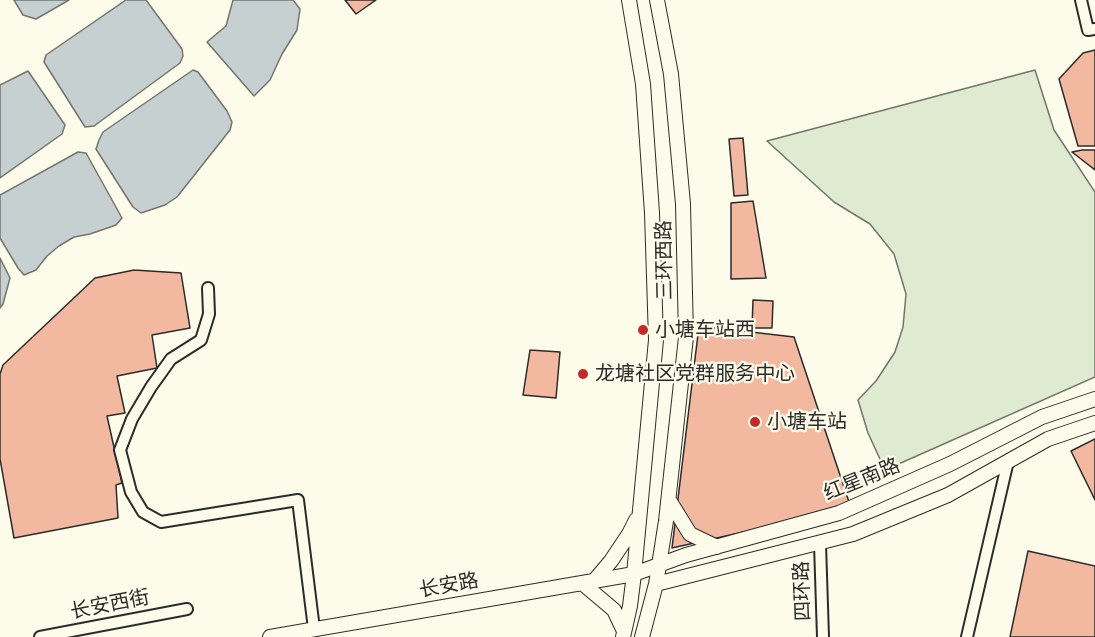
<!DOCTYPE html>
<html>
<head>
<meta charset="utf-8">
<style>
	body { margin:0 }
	canvas { display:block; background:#fdfbea }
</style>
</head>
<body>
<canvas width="1095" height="637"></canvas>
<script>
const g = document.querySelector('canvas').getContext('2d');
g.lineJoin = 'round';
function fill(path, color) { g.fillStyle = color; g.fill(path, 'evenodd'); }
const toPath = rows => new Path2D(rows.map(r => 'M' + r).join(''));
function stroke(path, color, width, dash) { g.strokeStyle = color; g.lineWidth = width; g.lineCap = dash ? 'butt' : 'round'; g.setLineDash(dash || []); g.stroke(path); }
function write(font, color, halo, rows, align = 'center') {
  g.font = font + ' "Libre Baskerville","Noto Sans SC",serif'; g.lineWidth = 4.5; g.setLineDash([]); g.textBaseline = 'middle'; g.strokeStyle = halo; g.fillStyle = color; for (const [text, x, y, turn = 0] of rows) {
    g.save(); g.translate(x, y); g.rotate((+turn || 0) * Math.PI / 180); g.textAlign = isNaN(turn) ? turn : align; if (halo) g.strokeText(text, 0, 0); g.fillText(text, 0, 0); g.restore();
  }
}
const green = toPath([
	[1035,70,1054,130,1095,192,1095,377,885,470,868,433,858,400,876,381,895,352,903,327,906,294,894,254,870,224,834,202,767,141,1035,70]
]);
const water = toPath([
	[14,0,69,0,36,19,23,15,14,0],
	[126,0,146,0,182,49,183,56,180,63,94,126,85,127,44,62,46,55,126,0],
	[233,0,293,0,300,9,297,30,282,54,270,80,254,96,207,42,226,26,233,0],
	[193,70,198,72,227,111,232,122,230,130,177,197,165,205,141,213,133,207,96,149,99,140,103,132,193,70],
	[28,71,65,125,62,134,0,178,0,85,28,71],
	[78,152,86,153,122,218,116,225,90,234,74,237,59,246,47,256,36,270,24,275,18,268,0,238,0,195,78,152],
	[0,258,10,278,3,304,0,308,0,258]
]);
const building = toPath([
	[345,0,376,0,356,14,345,0],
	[1095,50,1095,146,1078,146,1059,79,1083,53,1095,50],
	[743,138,748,195,734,196,729,139,743,138],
	[1082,150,1095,150,1095,170,1072,152,1082,150],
	[753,201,766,278,731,279,731,203,753,201],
	[134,270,181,273,190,328,152,335,157,368,117,376,125,413,107,416,122,483,116,485,118,518,14,538,0,459,0,374,3,365,95,278,134,270],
	[753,300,773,301,772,328,752,328,753,300],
	[699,326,794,337,851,508,672,548,699,326],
	[530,350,560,352,556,398,523,395,530,350],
	[1095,439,1095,500,1071,451,1095,439],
	[1028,551,1095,566,1095,637,1010,637,1028,551]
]);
const minor = toPath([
	[1081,0,1088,30,1095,29],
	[208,288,209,314,201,340,171,359,151,387,132,419,120,450,131,492,143,512,161,522,298,500,314,629],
	[820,544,823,637],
	[40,637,187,609],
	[967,637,1008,461]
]);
const major = toPath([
	[669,500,690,534,717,547],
	[594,581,611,561,629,534,636,520],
	[582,583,614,610,624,631],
	[656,584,853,534,948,495,1048,439,1095,423],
	[270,637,634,574,686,555,839,513,950,464,1042,417,1095,399],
	[623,637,630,606,634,574,656,340,652,213,643,84,629,0],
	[642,637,656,584,666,521,686,337,683,204,671,74,657,0]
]);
const markers = [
	[643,330,6,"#c62828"],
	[583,374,6,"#c62828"],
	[755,422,6,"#c62828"]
];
const streetNames = [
	["三环西路",665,260,-91],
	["红星南路",862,480,-22],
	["长安路",449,586,-10],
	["四环路",803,591,-92],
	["长安西街",110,605,-11]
];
const poiNames = [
	["小塘车站西",655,330],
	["龙塘社区党群服务中心",595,374],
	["小塘车站",767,422]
];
fill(green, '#deebd1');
stroke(green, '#74746e', 1.5);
fill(water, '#c7d0d0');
stroke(water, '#74746e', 1.5);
fill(building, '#f2b8a0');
stroke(building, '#2b2b2b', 1.5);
stroke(minor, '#2b2b2b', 14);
stroke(major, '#2b2b2b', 16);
stroke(minor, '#fdfbea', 10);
stroke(major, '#fdfbea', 14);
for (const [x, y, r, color] of markers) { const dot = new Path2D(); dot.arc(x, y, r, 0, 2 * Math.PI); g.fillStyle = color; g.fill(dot); stroke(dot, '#fdfbea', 2); }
write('20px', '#2b2b2b', '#fdfbea', streetNames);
write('20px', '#2b2b2b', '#fdfbea', poiNames, 'left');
</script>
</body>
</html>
